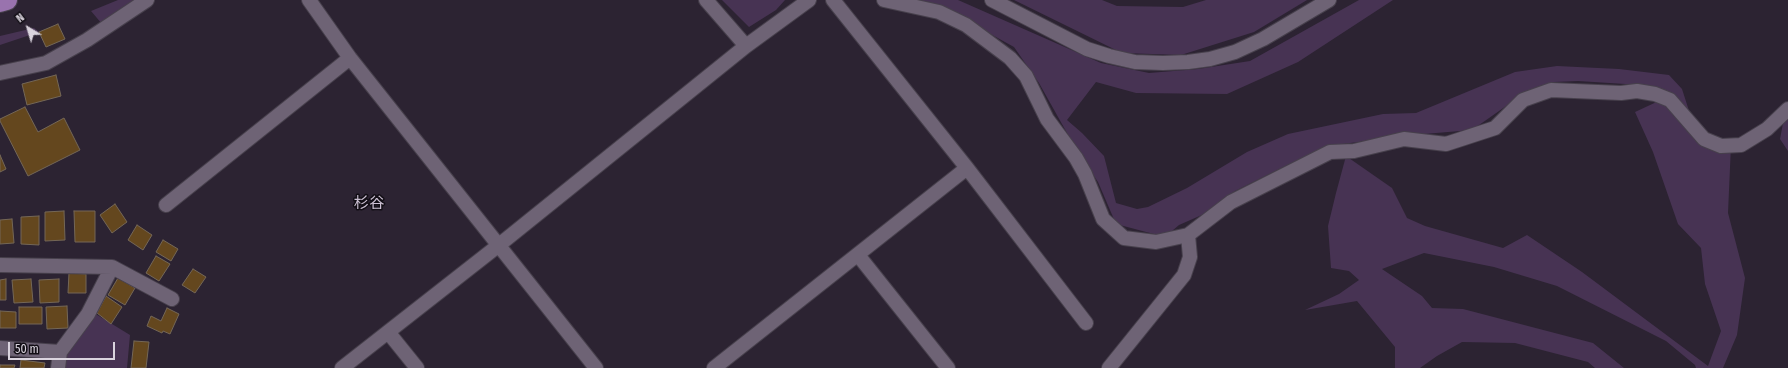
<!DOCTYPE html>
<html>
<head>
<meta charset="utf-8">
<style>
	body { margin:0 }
	#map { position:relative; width:1788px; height:368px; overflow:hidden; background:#2c2332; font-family:"Fira Sans Condensed",sans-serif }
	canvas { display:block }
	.north { position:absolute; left:8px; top:8px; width:40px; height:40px; -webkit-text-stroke:3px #120e15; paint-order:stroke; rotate:322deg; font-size:11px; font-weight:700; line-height:16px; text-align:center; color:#dad4de }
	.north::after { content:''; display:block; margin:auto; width:14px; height:18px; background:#dad4de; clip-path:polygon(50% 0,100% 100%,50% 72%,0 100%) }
	.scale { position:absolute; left:8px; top:342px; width:107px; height:18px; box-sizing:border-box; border:2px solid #dad4de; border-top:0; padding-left:5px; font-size:12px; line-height:14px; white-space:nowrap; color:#dad4de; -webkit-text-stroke:3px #120e15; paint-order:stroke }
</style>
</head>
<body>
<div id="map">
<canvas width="1788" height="368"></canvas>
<div class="north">N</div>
<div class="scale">50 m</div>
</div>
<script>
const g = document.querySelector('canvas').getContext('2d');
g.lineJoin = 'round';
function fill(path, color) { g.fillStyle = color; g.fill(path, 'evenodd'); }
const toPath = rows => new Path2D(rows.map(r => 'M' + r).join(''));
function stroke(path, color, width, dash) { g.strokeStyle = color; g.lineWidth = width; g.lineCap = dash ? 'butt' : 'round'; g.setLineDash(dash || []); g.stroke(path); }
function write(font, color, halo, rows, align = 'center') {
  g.font = font + ' "Fira Sans Condensed","Noto Sans JP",sans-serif'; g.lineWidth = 3; g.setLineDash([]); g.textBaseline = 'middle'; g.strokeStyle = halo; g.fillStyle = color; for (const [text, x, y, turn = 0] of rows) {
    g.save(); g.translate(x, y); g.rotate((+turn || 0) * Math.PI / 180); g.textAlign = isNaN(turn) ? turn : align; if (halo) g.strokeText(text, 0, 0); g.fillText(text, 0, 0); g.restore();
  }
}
const green = toPath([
	[118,0,140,0,102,24,91,11],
	[722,0,785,0,776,10,749,27],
	[909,0,958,0,1101,63,1149,73,1198,69,1250,61,1359,0,1393,0,1298,62,1227,94,1136,93,1096,82,1067,120,1082,133,1104,156,1116,203,1137,209,1148,207,1187,188,1247,152,1288,134,1383,114,1416,113,1515,72,1557,66,1619,69,1669,75,1682,89,1692,120,1641,85,1578,81,1554,82,1526,92,1472,130,1424,134,1326,146,1235,191,1204,214,1179,225,1165,237,1116,224,1098,182,1076,149,1039,83,1014,47,947,10],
	[1014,0,1102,0,1117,6,1183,7,1206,0,1307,0,1254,32,1181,55,1122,53],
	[34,28,39,32,0,45,0,36],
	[1663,99,1701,140,1731,145,1728,213,1745,278,1737,335,1723,368,1696,368,1695,365,1666,341,1557,286,1494,267,1424,253,1382,269,1422,296,1432,308,1463,309,1593,343,1624,368,1595,368,1588,362,1515,343,1462,342,1437,356,1420,368,1395,368,1395,347,1357,301,1305,310,1339,294,1359,280,1349,271,1331,268,1328,226,1336,193,1346,156,1392,188,1407,218,1425,226,1503,248,1527,235,1582,272,1708,366,1721,331,1705,284,1701,248,1678,224,1653,152,1635,112],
	[1788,111,1788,151,1780,139,1784,118],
	[94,313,130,335,127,368,63,368,63,354]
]);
const building = toPath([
	[58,24,65,39,46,47,39,32,58,24],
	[56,75,61,96,27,105,22,84,56,75],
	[25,107,38,132,64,118,80,150,28,176,0,121,0,119,25,107],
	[0,155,6,169,0,172,0,155],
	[115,204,127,222,112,233,100,215,115,204],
	[64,211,65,240,45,241,45,212,64,211],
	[74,211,95,211,95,242,75,242,74,211],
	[39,216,39,245,21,244,21,217,39,216],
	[12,219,14,243,0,244,0,220,12,219],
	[137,225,152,235,143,250,128,240,137,225],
	[163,240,178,249,171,261,156,252,163,240],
	[156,256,170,264,159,281,146,273,156,256],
	[193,269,206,277,195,293,182,285,193,269],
	[69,273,86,274,86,293,68,293,69,273],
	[118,278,135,288,125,305,108,295,118,278],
	[6,279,6,300,0,300,0,280,6,279],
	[31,279,33,302,14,303,12,280,31,279],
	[59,279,59,302,40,303,39,280,59,279],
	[106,296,122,307,111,324,97,313,106,296],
	[67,306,68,328,47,329,46,307,67,306],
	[19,307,42,307,42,324,19,324,19,307],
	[167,308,179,314,170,334,163,331,162,333,147,326,151,316,161,321,167,308],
	[0,311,16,312,16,328,0,328,0,311],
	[134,341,149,342,146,368,131,368,134,341],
	[21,360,45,363,44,368,20,368,21,360],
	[0,365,15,365,14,368,0,368,0,365]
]);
const minor = toPath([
	[309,0,350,58,596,368],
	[706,0,746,46],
	[833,0,967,168,1086,323],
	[884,0,939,12,966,25,1010,58,1026,76,1047,119,1076,158,1085,174,1103,219,1124,238,1156,242,1188,235,1231,202,1330,152,1354,151,1404,139,1446,144,1495,128,1523,100,1551,90,1621,93,1637,91,1655,94,1670,100,1704,139,1721,146,1741,145,1767,129,1788,109],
	[992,0,1087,49,1109,56,1135,62,1163,63,1188,62,1210,59,1235,52,1263,39,1329,0],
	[0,73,46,63,87,40,147,0],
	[166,205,350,58],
	[858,255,948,368],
	[0,265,112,267,88,314,60,352,0,348],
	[112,267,172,299],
	[388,332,417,368],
	[58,368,60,352],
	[342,368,499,245,746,46,809,0],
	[714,368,967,168],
	[1109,368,1184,275,1190,257,1188,235]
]);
const highway = toPath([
	[0,2,7,0]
]);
const quarterNames = [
	["杉谷",369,204]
];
fill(green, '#473353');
fill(building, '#64471e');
stroke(building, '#746757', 1);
stroke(minor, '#47404c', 16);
stroke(highway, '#47404c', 22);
stroke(minor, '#6e6375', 14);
stroke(highway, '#9973ae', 20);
write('15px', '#ccc0d3', '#120e15', quarterNames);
</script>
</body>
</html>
